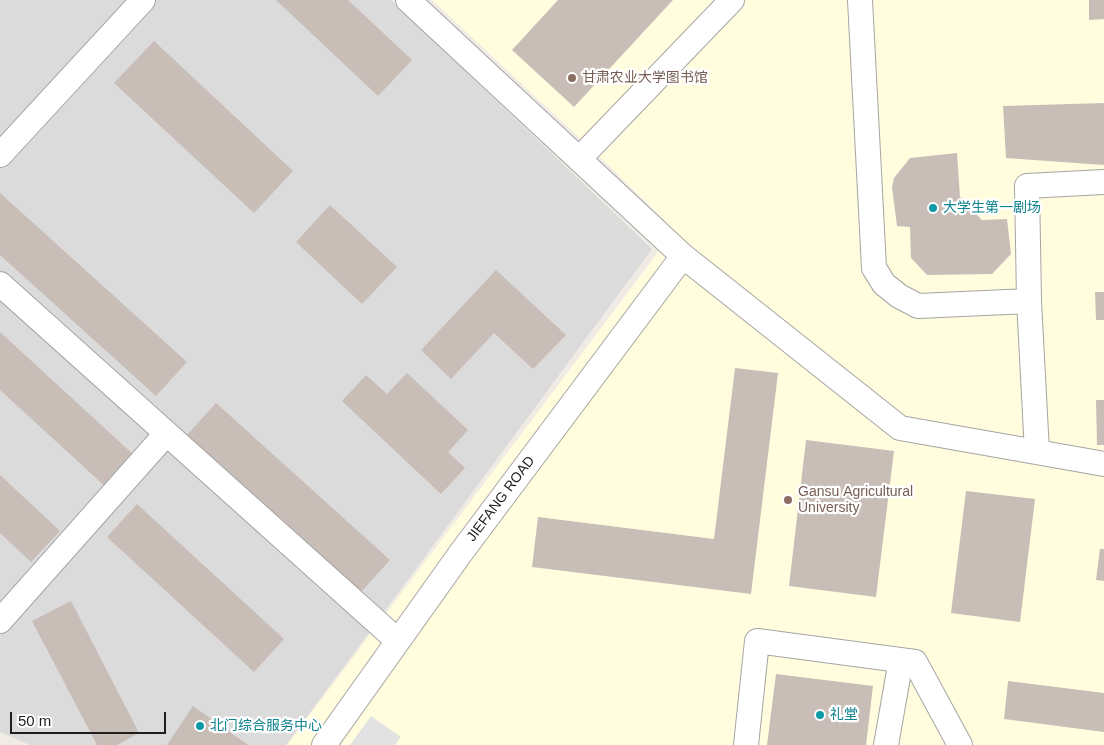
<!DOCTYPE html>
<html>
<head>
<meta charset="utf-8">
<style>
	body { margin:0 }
	#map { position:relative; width:1104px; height:745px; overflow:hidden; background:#f0ebe4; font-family:Helvetica,sans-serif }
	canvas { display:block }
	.scale { position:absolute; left:10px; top:712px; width:156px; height:22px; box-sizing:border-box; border:2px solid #1e1e1e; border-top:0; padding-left:6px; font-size:15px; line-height:18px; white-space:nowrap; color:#1e1e1e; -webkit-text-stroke:4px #fff; paint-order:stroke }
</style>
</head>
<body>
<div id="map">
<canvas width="1104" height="745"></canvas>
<div class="scale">50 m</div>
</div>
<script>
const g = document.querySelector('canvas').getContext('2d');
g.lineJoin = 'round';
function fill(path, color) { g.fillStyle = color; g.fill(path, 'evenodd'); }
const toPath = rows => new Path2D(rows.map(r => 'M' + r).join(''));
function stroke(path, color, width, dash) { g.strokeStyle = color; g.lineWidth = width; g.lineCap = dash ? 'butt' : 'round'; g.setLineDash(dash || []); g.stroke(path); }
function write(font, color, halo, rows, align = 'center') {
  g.font = font + ' Helvetica,"Noto Sans SC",sans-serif'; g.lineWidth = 4.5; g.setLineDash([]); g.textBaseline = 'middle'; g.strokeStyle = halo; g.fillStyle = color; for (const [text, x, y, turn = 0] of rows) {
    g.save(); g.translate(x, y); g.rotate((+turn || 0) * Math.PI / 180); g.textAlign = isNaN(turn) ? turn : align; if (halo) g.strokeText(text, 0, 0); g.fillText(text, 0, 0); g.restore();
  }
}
const residential = toPath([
	[0,0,391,0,652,249,286,745,30,745,0,732]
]);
const education = toPath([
	[432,0,1104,0,1104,745,287,745,656,255,668,224,605,162]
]);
const parking = toPath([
	[371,716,401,737,395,745,350,745]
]);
const building = toPath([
	[276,0,348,0,412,60,378,96],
	[558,0,673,0,574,107,512,50],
	[1089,0,1104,0,1104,19,1089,20],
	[154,41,293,171,254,213,114,83],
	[1104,103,1104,165,1006,158,1003,106],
	[957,153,960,197,982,220,1007,219,1011,254,992,274,927,275,911,258,910,227,897,226,892,187,894,178,910,158],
	[0,193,187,362,156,396,0,255],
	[330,205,397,267,362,304,296,242],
	[496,270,566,335,533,369,494,333,451,379,421,350],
	[1095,292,1104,292,1104,320,1096,320],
	[0,332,137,458,108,489,0,390],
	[735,368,778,373,751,594,532,567,538,517,714,539],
	[407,373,468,430,448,452,465,468,441,494,342,401,366,375,387,394],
	[1096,400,1104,400,1104,445,1097,445],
	[216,403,390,560,360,593,186,436],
	[806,440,894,451,876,597,789,586],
	[0,475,60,531,31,562,0,533],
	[966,491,1035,499,1020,622,951,613],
	[137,504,284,639,254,672,107,537],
	[1100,549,1104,549,1104,581,1096,580],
	[71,601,139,733,117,745,97,745,32,621],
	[776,674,873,686,866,745,767,745],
	[1008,681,1104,693,1104,732,1004,719],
	[193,706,248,745,167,745]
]);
const minor = toPath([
	[408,0,683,256,900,428,1104,464],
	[860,0,874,268,884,284,899,296,918,306,1029,301],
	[0,155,143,0],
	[579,159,732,0],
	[0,284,398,641],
	[1037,452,1029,301,1027,186,1104,182],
	[0,621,166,434],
	[324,745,460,554,683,256],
	[746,745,757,641,915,662,960,745],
	[886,745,901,660]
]);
const markers = [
	[572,78,5,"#8d6e63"],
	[933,208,5,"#0f9aa8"],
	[788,500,5,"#8d6e63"],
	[820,715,5,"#0f9aa8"],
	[200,726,5,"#0f9aa8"]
];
const educationNames = [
	["甘肃农业大学图书馆",582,78],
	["Gansu Agricultural",798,492],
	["University",798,508]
];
const cultureNames = [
	["大学生第一剧场",943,208],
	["礼堂",830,715],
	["北门综合服务中心",210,726]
];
const streetNames = [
	["JIEFANG ROAD",501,499,-53]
];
fill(residential, '#dcdbdb');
fill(education, '#fffddd');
fill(parking, '#e2e2e2');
fill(building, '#c8bdb7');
stroke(minor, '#a5a5a5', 26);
stroke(minor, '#fff', 24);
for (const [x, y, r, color] of markers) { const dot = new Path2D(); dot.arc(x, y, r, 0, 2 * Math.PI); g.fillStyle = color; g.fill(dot); stroke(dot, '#fff', 2); }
write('14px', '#785e54', '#fff', educationNames, 'left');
write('14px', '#0d838f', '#fff', cultureNames, 'left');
write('14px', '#1e1e1e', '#fff', streetNames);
</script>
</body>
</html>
